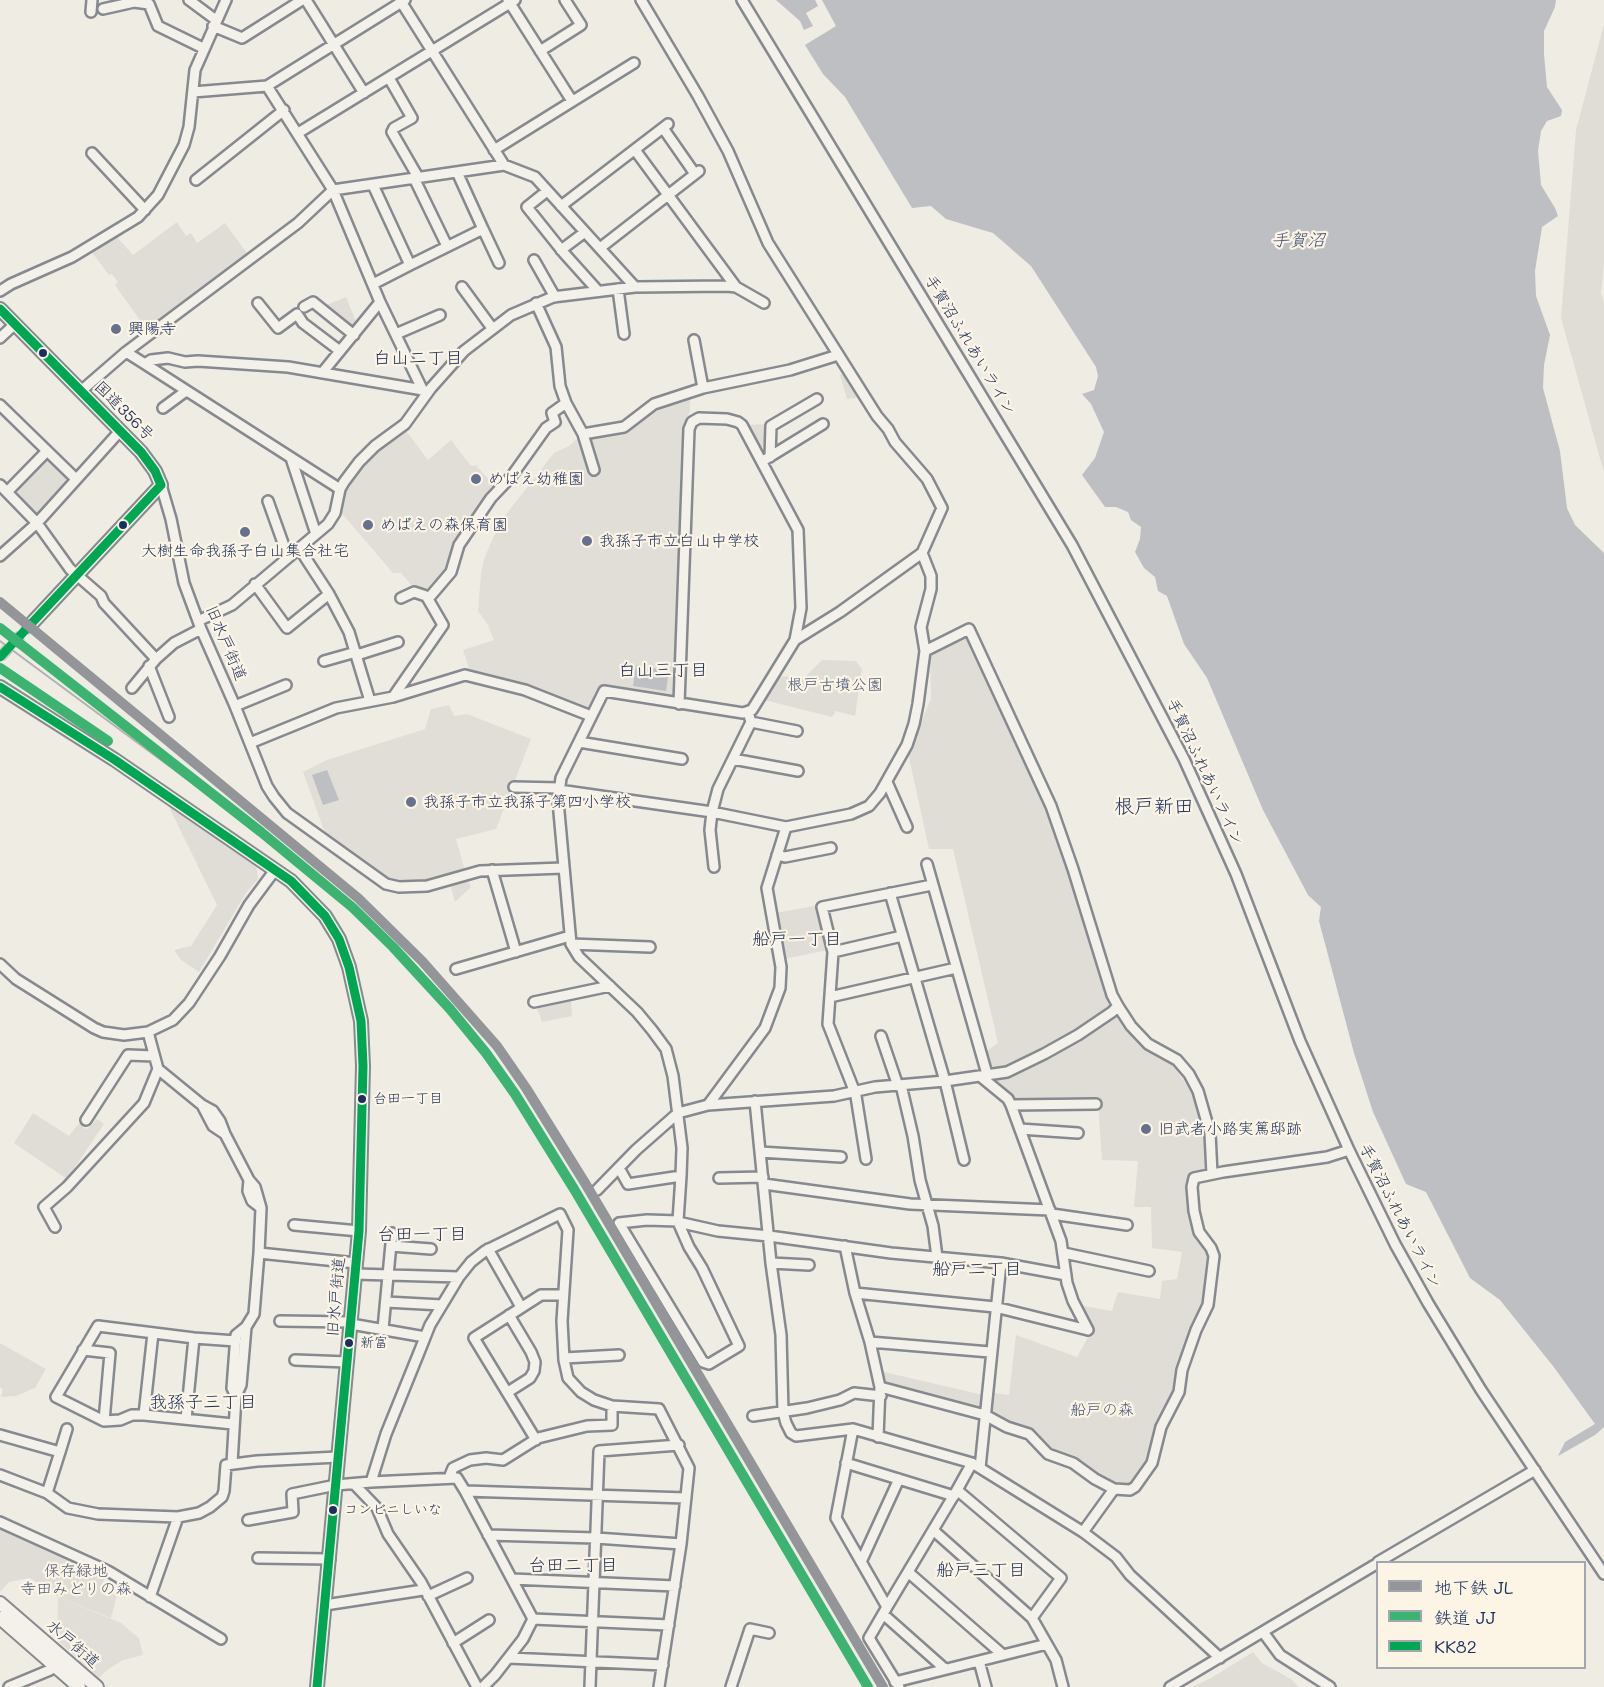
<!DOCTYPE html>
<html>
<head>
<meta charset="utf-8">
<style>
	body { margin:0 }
	#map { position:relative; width:1604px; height:1687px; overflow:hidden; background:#efece4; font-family:Mali,"Klee One",sans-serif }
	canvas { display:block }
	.legend { position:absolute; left:1376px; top:1561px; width:210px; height:108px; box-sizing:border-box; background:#fcf5e5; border:2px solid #a2a6af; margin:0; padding:8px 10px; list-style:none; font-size:18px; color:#1b2f5e }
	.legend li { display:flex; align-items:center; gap:12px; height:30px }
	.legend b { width:30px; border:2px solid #a2a6af }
</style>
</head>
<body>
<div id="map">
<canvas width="1604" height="1687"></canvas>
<ul class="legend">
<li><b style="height:8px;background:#939598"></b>地下鉄 JL</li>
<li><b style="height:8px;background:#3cb371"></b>鉄道 JJ</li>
<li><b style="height:8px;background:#00a651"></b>KK82</li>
</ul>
</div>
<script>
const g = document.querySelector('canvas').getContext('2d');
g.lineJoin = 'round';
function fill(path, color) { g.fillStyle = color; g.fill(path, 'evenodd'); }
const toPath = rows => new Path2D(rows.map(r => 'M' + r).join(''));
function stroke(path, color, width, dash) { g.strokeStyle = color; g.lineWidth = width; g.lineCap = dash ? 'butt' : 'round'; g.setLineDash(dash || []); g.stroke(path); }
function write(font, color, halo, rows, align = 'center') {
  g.font = font + ' Mali,"Klee One",sans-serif'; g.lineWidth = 4.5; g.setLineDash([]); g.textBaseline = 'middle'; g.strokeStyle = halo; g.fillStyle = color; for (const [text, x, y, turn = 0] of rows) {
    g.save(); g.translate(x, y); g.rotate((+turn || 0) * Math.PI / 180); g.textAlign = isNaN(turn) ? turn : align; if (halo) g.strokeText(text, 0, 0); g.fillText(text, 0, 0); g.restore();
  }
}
const built = toPath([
	[690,397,690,411,685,425,677,701,603,689,590,709,574,705,540,690,470,671,463,650,494,640,488,625,478,611,481,573,484,559,500,522,554,453,569,446,579,437,627,429,655,406],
	[404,428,428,460,451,440,468,462,471,466,476,465,496,488,448,570,430,592,427,592,413,587,401,573,393,573,339,510,343,488,376,448],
	[449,705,454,716,467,714,531,739,496,829,456,839,465,871,434,880,408,882,388,880,328,836,324,830,303,772,327,760,425,729,431,709],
	[58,1597,121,1623,139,1638,143,1655,123,1660,107,1670,99,1678,57,1640]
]);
const green = toPath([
	[1604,24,1604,264,1601,293,1604,303,1604,473,1561,318,1576,130],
	[177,222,186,236,191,233,197,243,225,223,249,256,143,332,136,322,139,319,115,285,118,282,112,274,109,275,91,251,116,236,133,255],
	[346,297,357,324,354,326,350,327,324,306],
	[847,373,861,397,847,399,840,375],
	[768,424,767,446,759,448,746,425],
	[44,458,48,458,68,477,69,481,39,514,35,514,14,493,14,488],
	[965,635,968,636,1045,802,1069,872,1109,997,1114,1004,1112,1007,1076,1033,1006,1067,993,1068,987,1051,998,1043,953,849,929,849,908,753,931,699,930,656,952,641],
	[822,660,856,661,862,669,855,716,836,711,832,717,764,700,778,676,804,678],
	[169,807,256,864,258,879,246,893,199,972,181,960,174,950,191,946,217,905],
	[467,878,471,887,455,902,450,883],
	[820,905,828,950,784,959,775,913],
	[571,1001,572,1016,542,1022,537,1008],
	[1118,1014,1174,1066,1192,1094,1205,1132,1208,1169,1190,1178,1196,1236,1208,1256,1203,1301,1178,1370,1177,1392,1149,1462,1135,1483,1128,1487,1114,1487,1050,1451,1037,1434,991,1414,992,1393,1009,1395,1016,1335,1077,1357,1092,1330,1079,1305,1112,1311,1118,1292,1160,1299,1162,1281,1177,1279,1182,1252,1152,1248,1151,1207,1134,1207,1138,1161,1102,1160,1098,1101,1013,1100,992,1077,1008,1075],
	[33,1113,69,1136,81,1121,83,1127,87,1129,97,1119,104,1124,67,1179,14,1143],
	[0,1343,46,1369,35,1388,16,1396,1,1397,3,1390,0,1387],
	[880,1371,983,1395,983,1413,882,1385],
	[0,1523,108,1571,101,1587,117,1595,111,1618,58,1597,30,1578,9,1582,0,1592],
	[1253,1652,1262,1663,1291,1679,1299,1687,1192,1687,1211,1678]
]);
const water = toPath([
	[776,0,815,0,818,6,806,13,813,26,804,30,800,21],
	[822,0,1556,0,1555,7,1544,31,1544,54,1547,87,1562,110,1561,116,1547,121,1541,131,1538,151,1541,185,1555,208,1558,216,1542,227,1535,271,1536,296,1550,335,1544,365,1543,388,1560,451,1567,508,1575,525,1604,553,1604,1427,1595,1435,1558,1456,1565,1442,1595,1424,1553,1366,1500,1300,1470,1278,1426,1192,1406,1184,1373,1112,1354,1053,1319,921,1321,907,1308,895,1263,810,1207,678,1184,644,1167,596,1158,591,1155,577,1144,568,1135,552,1140,539,1141,527,1131,520,1128,512,1116,507,1105,507,1082,475,1095,458,1104,432,1091,404,1082,394,1094,390,1098,376,1096,367,1031,266,993,233,946,219,931,206,912,208,845,97,823,74,805,45,836,26],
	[636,665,669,671,666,691,633,686],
	[327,770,339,800,323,805,312,775]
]);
const highwayTunnel = toPath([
	[0,657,33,622]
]);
const minor = toPath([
	[189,0,216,20],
	[306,0,364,93],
	[400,0,504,165],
	[405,0,267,86,333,190,380,302,425,395],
	[508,0,572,101],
	[641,0,698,96,728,151,768,243,877,416,888,429,895,442,927,479,942,508,922,553,840,612,795,640,752,710,743,713,604,691,561,778,558,801,571,944,579,957,637,1012,652,1030,666,1049,673,1076,682,1148,681,1176,678,1221,678,1222,689,1247,702,1268,739,1346,709,1364,703,1362,619,1223,647,1220,678,1221],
	[742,0,1072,545,1184,759,1236,874,1300,1041,1349,1150,1395,1244,1428,1303,1481,1390,1604,1574],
	[103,9,134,2,149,4,158,26,203,48],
	[91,12,92,0],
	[213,26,242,38,302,0],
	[540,51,581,25,565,0],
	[389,78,412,118,394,128,392,132,418,177],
	[193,92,267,86],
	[663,128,695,174],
	[298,133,515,0],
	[494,150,634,63],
	[635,150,736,287],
	[92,153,145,210],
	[414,178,447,246],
	[196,180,284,110],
	[373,185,410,265,483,229,457,172],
	[547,191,527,207,563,252,598,291],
	[561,206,668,124],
	[483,229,499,263],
	[600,248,699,171],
	[561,250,585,232],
	[534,260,555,297],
	[373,284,410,265],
	[462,287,492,328],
	[618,289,624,334],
	[0,291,11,284,72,257,138,217,158,195,184,145,189,127,195,70,226,0],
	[258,303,278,328,297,314,303,323,340,351],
	[536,303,556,347,560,386,566,403,583,434,594,470],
	[304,307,313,302,354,335],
	[396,334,440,315],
	[0,338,15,324],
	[694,340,703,388],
	[126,352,298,223,333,190,504,165,535,177,635,287],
	[145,364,340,489],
	[322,373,380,302],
	[81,391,126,352,145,364,151,360,168,358,185,362,198,361,288,367,423,390],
	[0,405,76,479],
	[163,408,186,391],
	[583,434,624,427,654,404,703,388,790,370,838,355],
	[770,457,771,426,817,399],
	[291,458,316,534],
	[766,459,823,424],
	[0,485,37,523,70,569,101,596,104,603,156,659],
	[161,485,171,519,184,583,201,629,235,706,267,786,274,797,287,813,386,884,399,887,427,886,480,871,563,868],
	[7,492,47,451],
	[268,501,288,557],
	[299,548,329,594,349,632,370,701],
	[0,556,37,523,120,431],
	[255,584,287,628,329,594],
	[401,598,414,592,426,596,428,599],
	[198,621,232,605,328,524,335,513,340,489,344,482,359,462,375,446,405,424,431,388,464,351,511,315,553,297,635,287,727,286,736,287,764,303],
	[357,655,398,642],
	[324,661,356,652],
	[149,666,169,717],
	[132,688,156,659,174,643,201,629],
	[393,697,443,625,428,599,451,572,459,545,491,498,511,477,546,428,555,422,552,413,566,403],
	[679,704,689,429,692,422,699,418,727,419,738,422,742,425,798,530,801,608,795,640],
	[235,706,286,685],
	[751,722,797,731],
	[579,742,682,759],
	[250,743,336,708,393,697,465,675,525,690,591,716],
	[733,759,798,771],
	[887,782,907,827],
	[514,787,559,788],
	[559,790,712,812,786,827],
	[777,855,785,857,831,848],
	[927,864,987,1074],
	[714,867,710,830,712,812,718,789,751,722,748,712],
	[492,870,516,952],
	[890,893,945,1081,964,1160],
	[571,944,650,947],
	[833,952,902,936],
	[0,964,16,979,94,1028,103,1032,124,1035,148,1032,173,1020,189,1003,220,956,249,905,275,870],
	[456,969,570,936],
	[830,997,956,968],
	[534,1002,610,986],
	[1118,1006,1131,1026,1148,1044,1177,1060,1189,1074,1198,1091,1210,1133,1212,1174],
	[148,1032,158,1069,202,1105,213,1111,220,1121,225,1134,249,1180,255,1187,261,1208,259,1253,356,1263],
	[881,1036,898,1086],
	[980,1076,1008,1099,1011,1105],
	[901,1085,913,1136,920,1180,933,1226,937,1257],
	[854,1090,828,1024,833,952,822,907,932,885],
	[855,1090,866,1159],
	[755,1101,771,1263,781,1335,783,1412,786,1423,791,1433,796,1436,853,1429,972,1463,1083,1532,1116,1557,1130,1575,1220,1658],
	[202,1105,213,1126,225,1134],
	[708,1105,765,1028,780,988,781,967,767,888,786,827,851,814,869,806,880,793,907,745,914,724,918,704,925,651,921,627,931,589,931,576,922,553],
	[86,1120,128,1055,154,1056],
	[1020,1129,1078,1133],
	[760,1152,841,1157],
	[619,1168,628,1184,681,1176],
	[719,1178,763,1177],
	[249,1180,248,1191,252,1201,261,1208],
	[764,1184,910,1204,1050,1210],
	[597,1190,636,1150,678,1113,708,1105,834,1096,875,1087,945,1081,1007,1072,1044,1054,1078,1035,1112,1012,1118,1006,1112,995,1073,869,1051,806,969,629,925,651],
	[1052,1214,1127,1225],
	[678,1222,718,1231,769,1236,891,1253,1001,1263,1066,1275],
	[294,1225,359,1231],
	[55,1227,44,1207,67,1187,144,1103,158,1069],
	[391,1246,431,1249],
	[845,1246,855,1293,995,1307,1088,1330],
	[488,1249,521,1307],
	[1064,1253,1149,1271],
	[771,1263,809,1265],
	[355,1274,459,1277],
	[855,1293,870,1342,880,1387,878,1437],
	[386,1302,442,1305],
	[280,1321,351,1322],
	[351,1324,425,1337],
	[246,1327,254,1314,259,1253],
	[383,1329,392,1233],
	[1088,1330,1073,1301,1067,1283,1061,1241,1011,1105,1096,1104],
	[870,1342,990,1352],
	[83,1350,110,1353,104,1421],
	[564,1358,619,1355],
	[295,1360,347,1362],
	[880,1387,985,1415,1007,1427,1029,1434,1048,1454,1073,1463,1095,1479,1114,1489],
	[508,1392,530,1378,534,1371,535,1362,531,1352,509,1315],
	[144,1415,153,1333],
	[753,1416,807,1408,840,1400,854,1393,881,1396],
	[186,1419,194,1338],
	[233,1424,144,1415,132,1415,120,1420,104,1421,56,1397,98,1326,194,1338,236,1341],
	[853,1429,836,1518,887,1607,869,1638,899,1687],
	[0,1435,60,1452,47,1493,68,1508,98,1514,178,1517,199,1513,210,1507,222,1497,224,1491,226,1465,257,1461,338,1457],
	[536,1440,474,1338,541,1295,563,1295],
	[60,1452,67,1429],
	[232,1463,236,1396,241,1385,246,1327,236,1335,232,1388,236,1396],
	[846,1463,954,1496],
	[972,1463,957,1490,1061,1578,1032,1618,1056,1660,1063,1687],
	[980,1468,1001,1263],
	[0,1475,47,1493],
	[449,1478,453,1468,470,1460,486,1458,503,1460,538,1438,587,1426,612,1425,612,1406],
	[371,1482,457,1478,465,1491,686,1498],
	[354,1484,377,1508,388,1534,421,1582,477,1687],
	[465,1491,533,1619,523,1639,495,1675,483,1687],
	[248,1520,293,1512,292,1494,336,1485,371,1482,386,1434,418,1355,430,1325,459,1277,471,1262,485,1251,560,1214,568,1230,562,1321,564,1360,568,1378,581,1392,594,1400,612,1406,659,1409,689,1468,681,1544,659,1687],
	[0,1522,108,1571,221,1639],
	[933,1530,1032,1618],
	[1083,1532,1114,1489,1130,1490,1135,1487,1152,1463,1161,1427,1179,1392,1182,1370,1196,1330,1208,1305,1214,1256,1211,1248,1199,1232,1194,1211,1192,1187,1194,1178,1223,1172,1327,1157,1349,1150],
	[488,1535,596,1538,681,1544],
	[258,1558,330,1559],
	[861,1562,899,1479],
	[1378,1562,1535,1470],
	[908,1572,1003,1655],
	[512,1579,675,1586],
	[428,1596,467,1578],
	[150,1597,178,1517],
	[325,1605,423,1590],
	[887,1607,957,1490],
	[883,1614,945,1669],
	[533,1619,669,1625],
	[1263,1632,1280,1655,1330,1687],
	[453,1643,489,1620],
	[509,1658,663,1665],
	[979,1661,986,1687],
	[895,1682,1047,1644],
	[9,1687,50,1670,59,1661],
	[590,1687,599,1451,679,1445],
	[731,1687,750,1629,769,1633],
	[1170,1687,1378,1563]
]);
const highway = toPath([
	[0,309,141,452,155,471,161,485,33,622],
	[0,687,115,760,291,881,325,916,339,939,349,967,361,1021,363,1066,359,1231,317,1687],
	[0,1603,97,1687],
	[0,1618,79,1687]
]);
const rail = toPath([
	[0,641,188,780,238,813]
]);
const bus1 = toPath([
	[0,309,141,452,155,471,161,485],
	[0,657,161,485],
	[0,687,115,760,291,881,325,916,339,939,349,967,361,1021,363,1066,359,1231,317,1687]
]);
const rail1 = toPath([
	[0,628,261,832,352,907,393,947,450,1009,486,1053,515,1094,574,1189,868,1687],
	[0,668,108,741]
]);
const metro1 = toPath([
	[0,602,358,898,422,961,497,1046,526,1088,585,1183,883,1687]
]);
const markers = [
	[116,329,6,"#65718d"],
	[43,353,5,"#1b2f5e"],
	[476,479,6,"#65718d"],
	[123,525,5,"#1b2f5e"],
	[368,525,6,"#65718d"],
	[245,532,6,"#65718d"],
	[587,541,6,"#65718d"],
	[411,802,6,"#65718d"],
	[362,1099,5,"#1b2f5e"],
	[1146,1129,6,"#65718d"],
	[349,1343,5,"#1b2f5e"],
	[333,1510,5,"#1b2f5e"]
];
const busNames = [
	["台田一丁目",373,1099],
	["新富",360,1343],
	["コンビニしいな",344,1510]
];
const poiNames = [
	["興陽寺",128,329],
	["めばえ幼稚園",488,479],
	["めばえの森保育園",380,525],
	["我孫子市立白山中学校",599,541],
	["大樹生命我孫子白山集合社宅",245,551,"center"],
	["我孫子市立我孫子第四小学校",423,802],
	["旧武者小路実篤邸跡",1158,1129]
];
const streetNames = [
	["手賀沼ふれあいライン",970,345,59],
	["国道356号",124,411,45],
	["旧水戸街道",226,643,67],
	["手賀沼ふれあいライン",1205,772,65],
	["手賀沼ふれあいライン",1400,1216,63],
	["旧水戸街道",336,1297,-85],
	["水戸街道",73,1644,41]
];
const parkNames = [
	["根戸古墳公園",835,685],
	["船戸の森",1102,1410],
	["保存緑地",76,1571],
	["寺田みどりの森",76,1589]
];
const waterNames = [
	["手賀沼",1298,240]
];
const neighbourhoodNames = [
	["白山二丁目",418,358],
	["白山三丁目",663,670],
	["船戸一丁目",797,939],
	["台田一丁目",422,1234],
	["船戸二丁目",977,1269],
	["我孫子三丁目",203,1402],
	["台田二丁目",573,1565],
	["船戸三丁目",981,1570]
];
const quarterNames = [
	["根戸新田",1154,807]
];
fill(built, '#e0ded7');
fill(green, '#e0ddd7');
fill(water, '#bebfc2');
stroke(highwayTunnel, '#c5c6c9', 12, [12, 6]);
stroke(minor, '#86898e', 14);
stroke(highway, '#86898e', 16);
stroke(minor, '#f4f1eb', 9);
stroke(highway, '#f4f1eb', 12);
stroke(rail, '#b1b2b4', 2);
stroke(bus1, '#00a651', 9);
stroke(rail1, '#3cb371', 10);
stroke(metro1, '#939598', 10);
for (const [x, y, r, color] of markers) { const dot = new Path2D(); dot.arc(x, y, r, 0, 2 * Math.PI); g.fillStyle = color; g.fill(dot); stroke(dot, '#fcf5e5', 2); }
write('14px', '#1b2f5e', '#fcf5e5', busNames, 'left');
write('16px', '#1b2f5e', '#fcf5e5', poiNames, 'left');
write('16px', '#1b2f5e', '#fcf5e5', streetNames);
write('16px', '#49587a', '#fcf5e5', parkNames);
write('italic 18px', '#465478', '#fcf5e5', waterNames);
write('18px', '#1b2f5e', '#fcf5e5', neighbourhoodNames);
write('20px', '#1b2f5e', '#fcf5e5', quarterNames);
</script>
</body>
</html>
